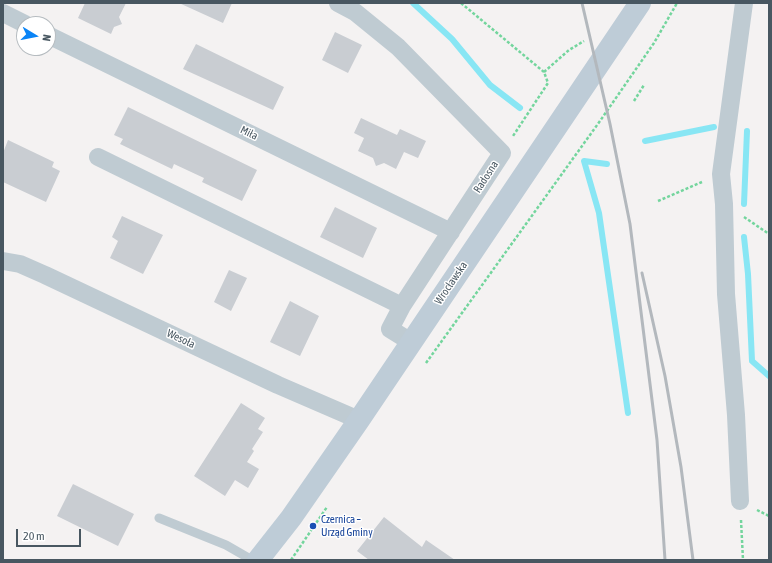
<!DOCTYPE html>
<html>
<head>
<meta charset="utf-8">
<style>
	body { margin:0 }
	#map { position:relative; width:772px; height:563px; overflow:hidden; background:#f4f2f2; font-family:"Asap Condensed",sans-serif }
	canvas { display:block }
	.frame { position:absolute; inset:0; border:4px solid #485761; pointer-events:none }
	.north { position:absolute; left:16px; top:16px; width:40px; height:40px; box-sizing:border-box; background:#fff; border:1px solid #b6bcc0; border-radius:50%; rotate:100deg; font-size:11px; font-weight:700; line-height:16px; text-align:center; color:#485761 }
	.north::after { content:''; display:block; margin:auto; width:14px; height:18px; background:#0a84f6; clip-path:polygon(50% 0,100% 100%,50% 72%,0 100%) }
	.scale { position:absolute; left:16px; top:529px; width:65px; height:18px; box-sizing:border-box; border:2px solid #485761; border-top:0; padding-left:5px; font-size:12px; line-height:14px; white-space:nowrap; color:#485761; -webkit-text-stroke:3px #fff; paint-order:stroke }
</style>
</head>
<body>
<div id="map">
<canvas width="772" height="563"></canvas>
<div class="frame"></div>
<div class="north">N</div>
<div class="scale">20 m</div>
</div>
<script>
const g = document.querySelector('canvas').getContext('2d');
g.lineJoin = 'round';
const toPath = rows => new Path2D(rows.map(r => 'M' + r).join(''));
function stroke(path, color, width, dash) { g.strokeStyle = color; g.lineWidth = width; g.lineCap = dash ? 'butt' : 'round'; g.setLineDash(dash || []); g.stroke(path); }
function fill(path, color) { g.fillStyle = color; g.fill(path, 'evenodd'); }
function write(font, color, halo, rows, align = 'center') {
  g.font = font + ' "Asap Condensed",sans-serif'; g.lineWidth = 3; g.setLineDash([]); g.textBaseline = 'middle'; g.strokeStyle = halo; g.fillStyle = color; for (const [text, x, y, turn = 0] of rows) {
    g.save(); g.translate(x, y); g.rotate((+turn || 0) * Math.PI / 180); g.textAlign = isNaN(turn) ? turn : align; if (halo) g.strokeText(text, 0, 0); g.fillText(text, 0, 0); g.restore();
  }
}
const stream = toPath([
	[413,3,452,39,490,85,520,108],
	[645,141,714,127],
	[607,164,584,161,599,213,628,413],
	[744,204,747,131],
	[744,237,748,274,752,361,769,376]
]);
const building = toPath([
	[85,3,126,3,119,17,122,24,114,27,111,34,78,18],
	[179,3,232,3,223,23],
	[335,32,362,45,348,73,322,60],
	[196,44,284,87,273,110,183,69],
	[128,107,257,170,242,201,202,182,204,178,174,164,172,169,120,144,123,139,114,135],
	[361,118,397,135,400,129,426,141,418,158,404,152,396,169,384,163,376,166,373,158,358,151,364,138,354,133],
	[8,140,54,162,52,167,60,171,46,202,3,182,3,153],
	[335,207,377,228,363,258,320,237],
	[122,216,163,235,143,274,110,258,118,241,112,237],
	[229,270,247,278,231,311,214,302],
	[290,301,319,316,300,356,270,342],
	[241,403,265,418,258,429,263,432,252,449,254,451,247,462,259,469,248,488,235,480,225,496,194,476],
	[73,484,134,514,118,546,57,516],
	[384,517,422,547,426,540,455,560,369,560,357,551]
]);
const path = toPath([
	[461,3,544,72,548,83,513,136],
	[544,72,569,50,584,41],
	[634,101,644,85],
	[658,201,702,182],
	[744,217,769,234],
	[426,363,600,121,654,43,677,3],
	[757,510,769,516],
	[741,520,743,560],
	[291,560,327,507]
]);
const service = toPath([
	[159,518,226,545,252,560]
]);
const minor = toPath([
	[338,3,355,12,398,47,502,153,402,306,390,329,411,342],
	[3,13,25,24],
	[48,35,451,232],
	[98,157,402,306],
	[3,261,20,264,45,275,278,385,359,420],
	[740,501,736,415,726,294,724,204,721,174,744,3]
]);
const secondary = toPath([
	[258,560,291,518,359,420,640,3]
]);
const rail = toPath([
	[582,3,610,124,630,224,657,440,665,560],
	[642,273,665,376,681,467,693,560]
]);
const markers = [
	[313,526,4,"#1a4fb4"]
];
const streetNames = [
	["Miła",249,133,26],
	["Radosna",486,177,-57],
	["Wrocławska",451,283,-56],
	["Wesoła",181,339,25]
];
const transitNames = [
	["Czernica –",321,520],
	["Urząd Gminy",321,533]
];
stroke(stream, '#88e6f4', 6);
fill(building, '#c9cdd2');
stroke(path, '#73d59d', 2.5, [3, 2]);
stroke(service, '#bfcbd2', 9);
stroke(minor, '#bfcbd2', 18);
stroke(secondary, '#beccd7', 22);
stroke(rail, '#b3b8bd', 3);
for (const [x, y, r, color] of markers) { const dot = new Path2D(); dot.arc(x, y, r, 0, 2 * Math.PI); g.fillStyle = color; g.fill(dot); stroke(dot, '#fff', 1.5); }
write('11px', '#485761', '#fff', streetNames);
write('11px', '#164399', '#fff', transitNames, 'left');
</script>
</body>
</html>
